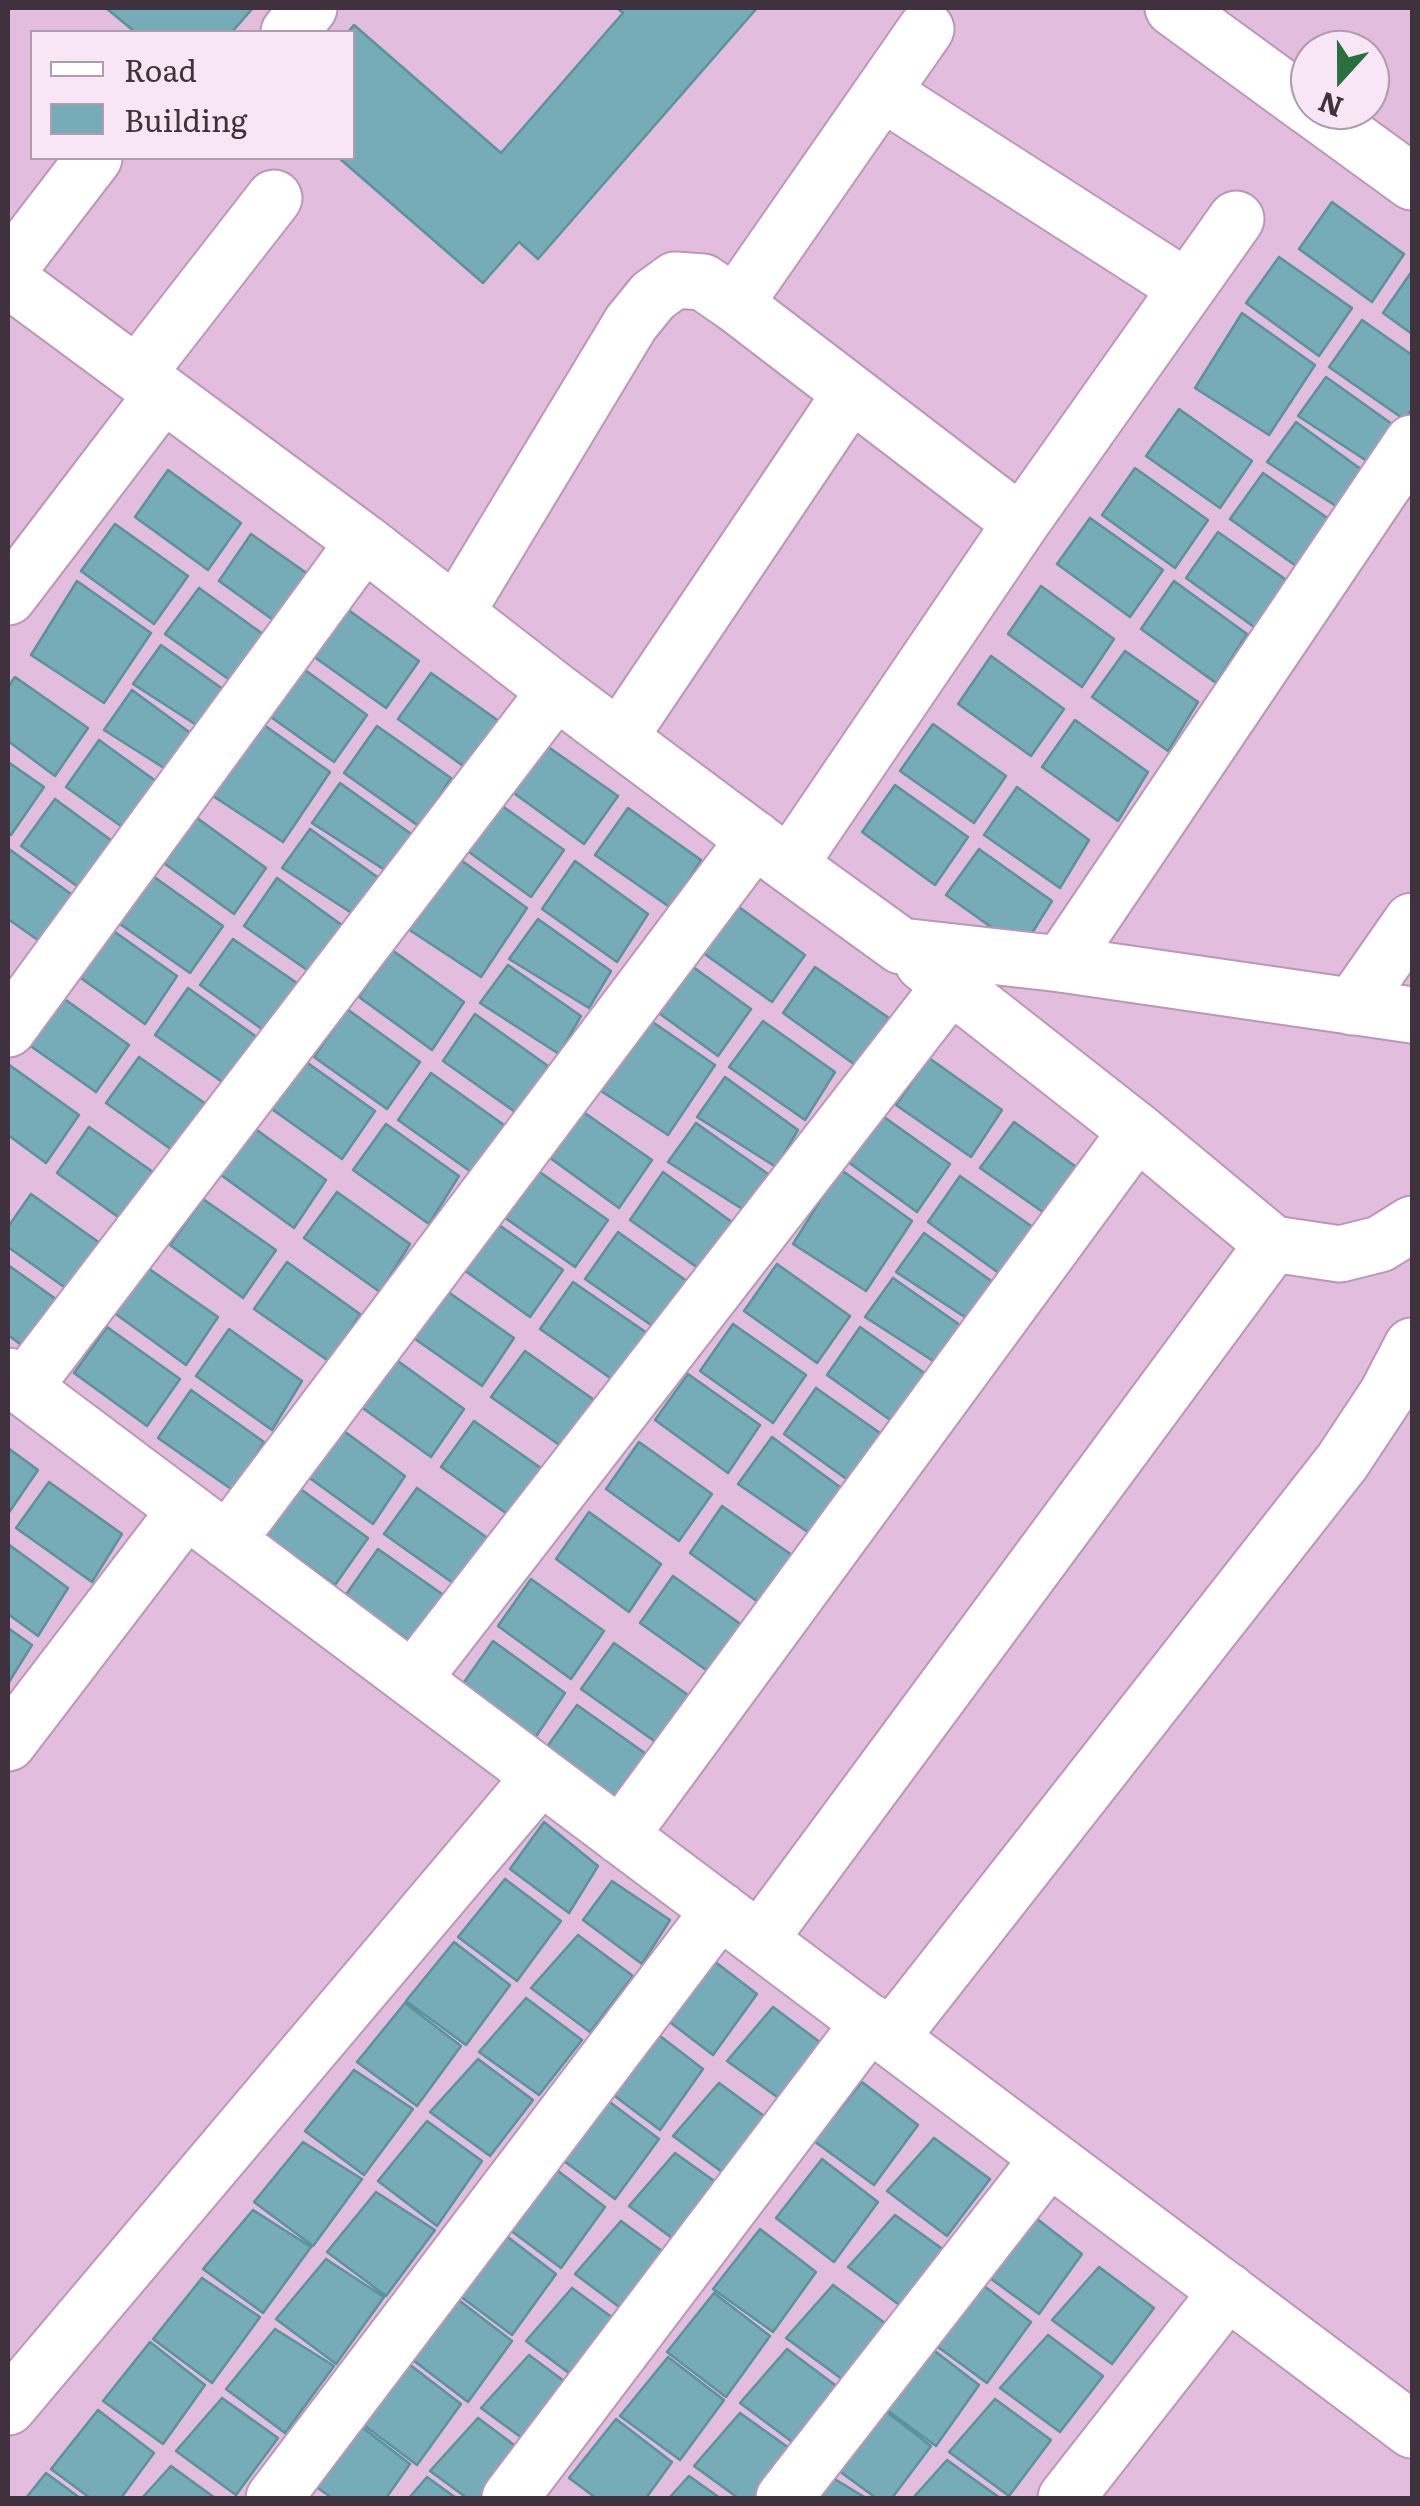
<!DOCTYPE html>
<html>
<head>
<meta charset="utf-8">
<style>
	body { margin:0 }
	#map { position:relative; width:1420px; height:2506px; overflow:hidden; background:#e2bddd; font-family:Literata,serif }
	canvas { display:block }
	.frame { position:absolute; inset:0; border:10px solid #3f313d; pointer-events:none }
	.legend { position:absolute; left:30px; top:30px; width:325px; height:130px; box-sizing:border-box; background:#f8e5f5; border:2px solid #ae9dab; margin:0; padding:12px 18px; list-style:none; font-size:30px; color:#3f313d }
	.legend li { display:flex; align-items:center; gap:20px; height:50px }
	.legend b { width:50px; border:2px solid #ae9dab }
	.north { position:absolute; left:1290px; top:30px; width:100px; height:100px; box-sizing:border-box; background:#f8e5f5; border:2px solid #ae9dab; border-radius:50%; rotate:201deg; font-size:28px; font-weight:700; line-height:40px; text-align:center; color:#3f313d }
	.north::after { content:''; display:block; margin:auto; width:35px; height:45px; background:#28713f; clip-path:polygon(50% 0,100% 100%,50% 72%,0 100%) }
</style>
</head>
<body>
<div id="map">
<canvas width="1420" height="2506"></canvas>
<div class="frame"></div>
<ul class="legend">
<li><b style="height:12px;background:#fff"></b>Road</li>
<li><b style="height:28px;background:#76acb7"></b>Building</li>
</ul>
<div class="north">N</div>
</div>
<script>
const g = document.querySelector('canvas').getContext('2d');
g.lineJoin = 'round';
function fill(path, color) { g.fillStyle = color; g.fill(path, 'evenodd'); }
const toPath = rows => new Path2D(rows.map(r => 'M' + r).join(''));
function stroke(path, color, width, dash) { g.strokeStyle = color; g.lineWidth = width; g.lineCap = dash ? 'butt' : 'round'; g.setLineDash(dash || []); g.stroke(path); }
const building = toPath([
	[106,8,253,8,232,32,135,32,106,8],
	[617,8,757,8,538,259,519,242,483,283,339,158,352,158,352,32,348,32,354,25,501,153,623,13,617,8],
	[1332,202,1404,254,1372,302,1299,249,1332,202],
	[1279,257,1352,308,1319,356,1246,303,1279,257],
	[1412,271,1412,334,1383,313,1412,271],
	[1242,313,1315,365,1269,435,1195,388,1242,313],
	[1362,320,1412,355,1412,409,1405,420,1329,367,1362,320],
	[1326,377,1399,429,1376,467,1298,416,1326,377],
	[1179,409,1252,461,1220,508,1146,456,1179,409],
	[1296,422,1369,475,1347,513,1267,462,1296,422],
	[1135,468,1208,520,1175,568,1102,515,1135,468],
	[168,470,241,523,208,570,135,517,168,470],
	[1263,473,1336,524,1306,573,1230,519,1263,473],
	[1090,518,1163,570,1130,617,1057,564,1090,518],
	[115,524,188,576,154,624,81,571,115,524],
	[1218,532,1292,584,1261,632,1186,578,1218,532],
	[251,534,325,586,294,635,219,581,251,534],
	[77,581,151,633,104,703,31,655,77,581],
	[1174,581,1247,634,1216,683,1141,629,1174,581],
	[1041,586,1114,639,1082,687,1008,634,1041,586],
	[199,588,271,640,241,688,165,634,199,588],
	[347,609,419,661,386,708,313,656,347,609],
	[161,645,234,697,212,735,133,684,161,645],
	[1125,651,1198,702,1168,751,1092,697,1125,651],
	[991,656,1064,709,1031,756,958,704,991,656],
	[294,662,367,715,334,762,261,710,294,662],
	[431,673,503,724,473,773,398,719,431,673],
	[15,677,88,728,55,776,8,741,8,687,15,677],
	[132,690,204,743,183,780,104,730,132,690],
	[257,720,330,772,283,842,210,794,257,720],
	[1075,720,1148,772,1118,821,1042,767,1075,720],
	[933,724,1006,776,974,823,900,771,933,724],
	[377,726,451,778,420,827,344,773,377,726],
	[99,740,171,792,142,841,66,787,99,740],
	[544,744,618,796,584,844,511,791,544,744],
	[8,762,44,787,11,835,8,833,8,762],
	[340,783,414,836,391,874,312,823,340,783],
	[895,785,968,837,935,885,862,832,895,785],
	[1017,787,1089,840,1060,888,984,835,1017,787],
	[491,798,564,850,531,897,458,844,491,798],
	[55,799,127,852,98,901,21,846,55,799],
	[628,808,701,860,671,908,595,855,628,808],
	[193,815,266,868,234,914,161,861,193,815],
	[310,829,383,881,361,919,282,868,310,829],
	[9,849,82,902,52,950,8,919,9,849],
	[979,849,1052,901,1022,949,946,895,979,849],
	[454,855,527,908,481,977,408,929,454,855],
	[575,861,648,914,617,962,542,909,575,861],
	[150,874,223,926,190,973,117,922,150,874],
	[277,878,350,931,320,979,244,926,277,878],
	[732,902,805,955,772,1002,699,950,732,902],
	[538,919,611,971,589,1008,509,959,538,919],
	[105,925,177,976,145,1024,71,971,105,925],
	[233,939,307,990,276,1039,200,985,233,939],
	[392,950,464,1002,432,1050,359,997,392,950],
	[678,956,751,1009,718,1056,645,1003,678,956],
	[508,965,581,1016,559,1054,480,1003,508,965],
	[815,967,889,1018,858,1067,783,1013,815,967],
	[188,988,261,1040,231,1088,155,1035,188,988],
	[56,993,129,1045,96,1092,22,1040,56,993],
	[347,1009,420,1062,387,1109,314,1057,347,1009],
	[475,1014,548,1066,518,1114,443,1061,475,1014],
	[641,1014,715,1065,668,1135,595,1087,641,1014],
	[763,1021,835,1072,805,1120,729,1067,763,1021],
	[139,1057,213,1109,182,1157,106,1103,139,1057],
	[929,1058,1002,1110,971,1157,896,1105,929,1058],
	[302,1059,375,1111,342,1159,269,1107,302,1059],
	[8,1064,79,1115,46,1163,8,1135,8,1064],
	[431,1073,504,1125,474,1174,398,1120,431,1073],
	[725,1077,798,1130,776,1167,697,1117,725,1077],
	[579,1109,652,1160,619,1208,546,1155,579,1109],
	[877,1112,950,1164,917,1212,844,1159,877,1112],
	[1014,1122,1086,1174,1057,1222,980,1168,1014,1122],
	[696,1123,768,1174,747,1212,668,1162,696,1123],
	[386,1124,459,1176,429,1224,353,1170,386,1124],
	[89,1127,163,1179,132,1227,57,1173,89,1127],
	[254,1128,326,1180,294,1228,221,1175,254,1128],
	[534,1168,608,1220,575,1267,501,1215,534,1168],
	[840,1169,912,1221,866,1291,793,1244,840,1169],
	[663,1172,736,1225,705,1273,630,1220,663,1172],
	[960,1176,1034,1228,1003,1276,928,1222,960,1176],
	[337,1192,410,1244,380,1292,304,1238,337,1192],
	[31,1194,104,1246,74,1294,8,1247,8,1227,31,1194],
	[203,1199,276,1250,243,1298,170,1245,203,1199],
	[489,1218,563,1270,530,1317,457,1265,489,1218],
	[618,1232,691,1284,661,1332,585,1279,618,1232],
	[924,1233,997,1285,974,1323,896,1272,924,1233],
	[287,1262,360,1314,330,1362,254,1309,287,1262],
	[777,1264,850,1316,817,1363,744,1311,777,1264],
	[8,1265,67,1307,36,1356,8,1335,8,1265],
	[145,1266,218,1317,186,1365,113,1312,145,1266],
	[893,1278,967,1330,944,1368,865,1317,893,1278],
	[573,1282,647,1333,616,1382,540,1329,573,1282],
	[441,1287,514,1338,482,1386,408,1334,441,1287],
	[733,1324,806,1375,773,1423,700,1371,733,1324],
	[107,1327,180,1379,147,1426,74,1373,107,1327],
	[860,1327,934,1380,903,1429,827,1375,860,1327],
	[229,1329,302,1381,272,1430,196,1376,229,1329],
	[525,1351,597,1402,568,1451,491,1397,525,1351],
	[391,1356,464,1409,431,1457,357,1404,391,1356],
	[688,1374,760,1425,728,1473,655,1420,688,1374],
	[816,1388,890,1440,859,1488,784,1434,816,1388],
	[191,1390,264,1442,234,1491,158,1438,191,1390],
	[474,1421,548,1473,517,1521,441,1467,474,1421],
	[333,1423,405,1476,373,1524,300,1471,333,1423],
	[772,1437,844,1490,815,1537,738,1484,772,1437],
	[639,1442,712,1494,679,1541,606,1489,639,1442],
	[8,1448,38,1470,8,1514,8,1448],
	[49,1482,122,1534,92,1582,16,1528,49,1482],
	[295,1485,368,1538,335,1585,261,1532,295,1485],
	[417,1488,489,1539,460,1588,384,1534,417,1488],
	[722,1506,796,1558,765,1607,690,1553,722,1506],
	[589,1512,661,1564,629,1612,556,1559,589,1512],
	[8,1544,68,1588,38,1636,8,1614,8,1544],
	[378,1549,452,1601,421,1649,345,1596,378,1549],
	[673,1576,746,1628,716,1677,640,1623,673,1576],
	[531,1579,604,1631,571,1679,498,1626,531,1579],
	[8,1628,32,1645,9,1682,8,1681,8,1628],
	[493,1641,565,1693,533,1741,460,1688,493,1641],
	[614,1643,688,1695,657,1743,581,1689,614,1643],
	[577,1705,649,1756,620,1805,544,1751,577,1705],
	[544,1822,598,1866,569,1913,510,1869,544,1822],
	[505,1879,561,1921,517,1981,458,1937,505,1879],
	[612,1881,670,1920,642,1964,583,1920,612,1881],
	[578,1935,633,1976,590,2032,531,1988,578,1935],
	[454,1942,510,1985,466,2045,406,2001,454,1942],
	[701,1951,757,1994,713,2055,654,2010,701,1951],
	[526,1998,582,2040,539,2095,479,2052,526,1998],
	[405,2003,461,2046,417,2106,357,2062,405,2003],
	[773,2007,829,2049,787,2104,727,2061,773,2007],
	[647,2026,703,2069,660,2130,600,2085,647,2026],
	[478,2059,533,2100,490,2156,430,2112,478,2059],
	[354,2070,413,2109,364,2175,305,2131,354,2070],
	[862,2082,918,2125,874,2185,814,2141,862,2082],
	[719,2083,775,2124,733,2180,673,2136,719,2083],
	[603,2097,659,2139,615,2199,556,2155,603,2097],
	[427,2121,482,2161,437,2226,378,2181,427,2121],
	[934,2138,990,2179,947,2236,887,2191,934,2138],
	[303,2142,362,2179,313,2246,254,2202,303,2142],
	[675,2153,731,2193,688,2250,629,2206,675,2153],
	[822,2159,878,2202,834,2262,776,2218,822,2159],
	[549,2164,605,2207,561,2268,502,2224,549,2164],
	[376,2192,435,2230,386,2296,327,2252,376,2192],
	[253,2210,311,2247,263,2313,203,2269,253,2210],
	[1027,2211,1082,2254,1039,2314,979,2270,1027,2211],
	[895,2215,951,2255,909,2312,848,2267,895,2215],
	[621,2221,677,2262,634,2318,575,2274,621,2221],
	[760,2229,816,2272,773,2332,713,2289,760,2229],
	[500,2231,556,2274,512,2335,452,2290,500,2231],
	[326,2259,384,2297,336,2364,276,2319,326,2259],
	[1099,2267,1154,2308,1112,2364,1052,2320,1099,2267],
	[202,2278,260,2317,212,2383,153,2339,202,2278],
	[975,2279,1031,2322,987,2383,927,2339,975,2279],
	[833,2285,889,2326,846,2382,786,2338,833,2285],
	[572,2288,628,2329,585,2385,526,2341,572,2288],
	[714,2293,770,2336,726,2397,667,2352,714,2293],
	[456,2298,512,2341,468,2402,409,2357,456,2298],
	[275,2329,334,2366,285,2433,226,2389,275,2329],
	[1048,2335,1103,2376,1060,2432,1000,2388,1048,2335],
	[150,2342,205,2385,163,2444,103,2401,150,2342],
	[923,2342,979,2385,936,2446,876,2402,923,2342],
	[787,2349,843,2391,799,2447,740,2403,787,2349],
	[529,2355,584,2396,541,2452,481,2408,529,2355],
	[668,2357,724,2400,680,2460,620,2416,668,2357],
	[405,2361,461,2404,417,2465,357,2420,405,2361],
	[222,2398,278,2438,236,2495,176,2451,222,2398],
	[995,2399,1051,2440,1009,2496,949,2452,995,2399],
	[875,2403,931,2446,892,2498,876,2498,827,2462,875,2403],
	[98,2410,154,2453,121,2498,90,2498,51,2469,98,2410],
	[740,2413,796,2453,762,2498,738,2498,694,2466,740,2413],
	[478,2418,533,2459,503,2498,467,2498,430,2471,478,2418],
	[616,2419,672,2462,646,2498,596,2498,569,2478,616,2419],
	[354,2421,410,2464,386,2498,332,2498,308,2481,354,2421],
	[947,2460,1000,2498,913,2498,947,2460],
	[171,2466,215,2498,142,2498,171,2466],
	[823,2472,866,2498,801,2498,823,2472],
	[46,2473,80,2498,26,2498,46,2473],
	[689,2476,720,2498,669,2498,689,2476],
	[427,2477,456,2498,409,2498,427,2477]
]);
const minor = toPath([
	[1173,8,1310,108],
	[289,32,309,8],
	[883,93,1187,288],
	[1313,110,1412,182],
	[8,270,94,158],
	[8,279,364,542,556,691,789,865,901,946,1061,964,1412,1015],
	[735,304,926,29],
	[137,374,274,198],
	[8,597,163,394],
	[456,613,631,323,653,296,675,280,703,282,735,304,1021,523],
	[619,738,851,393],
	[789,865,1021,523,1236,219],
	[923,963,1137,1131,1273,1244,1340,1254,1380,1244,1412,1224],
	[1061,964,1412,443],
	[1352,1007,1412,921],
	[8,1029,364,542],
	[8,1376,1412,2430],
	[23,1388,556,691],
	[227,1541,755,839],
	[413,1679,951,985],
	[8,1743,186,1510],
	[620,1836,1137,1131],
	[759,1940,1273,1244],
	[890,2038,1342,1462,1387,1394,1412,1346],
	[8,2407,541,1776],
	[274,2498,720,1910],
	[510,2498,870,2022],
	[784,2498,1049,2158],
	[1066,2498,1228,2291]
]);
fill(building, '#76acb7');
stroke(building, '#5c929c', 2.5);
stroke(minor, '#bb97b6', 59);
stroke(minor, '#fff', 55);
</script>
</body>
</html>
